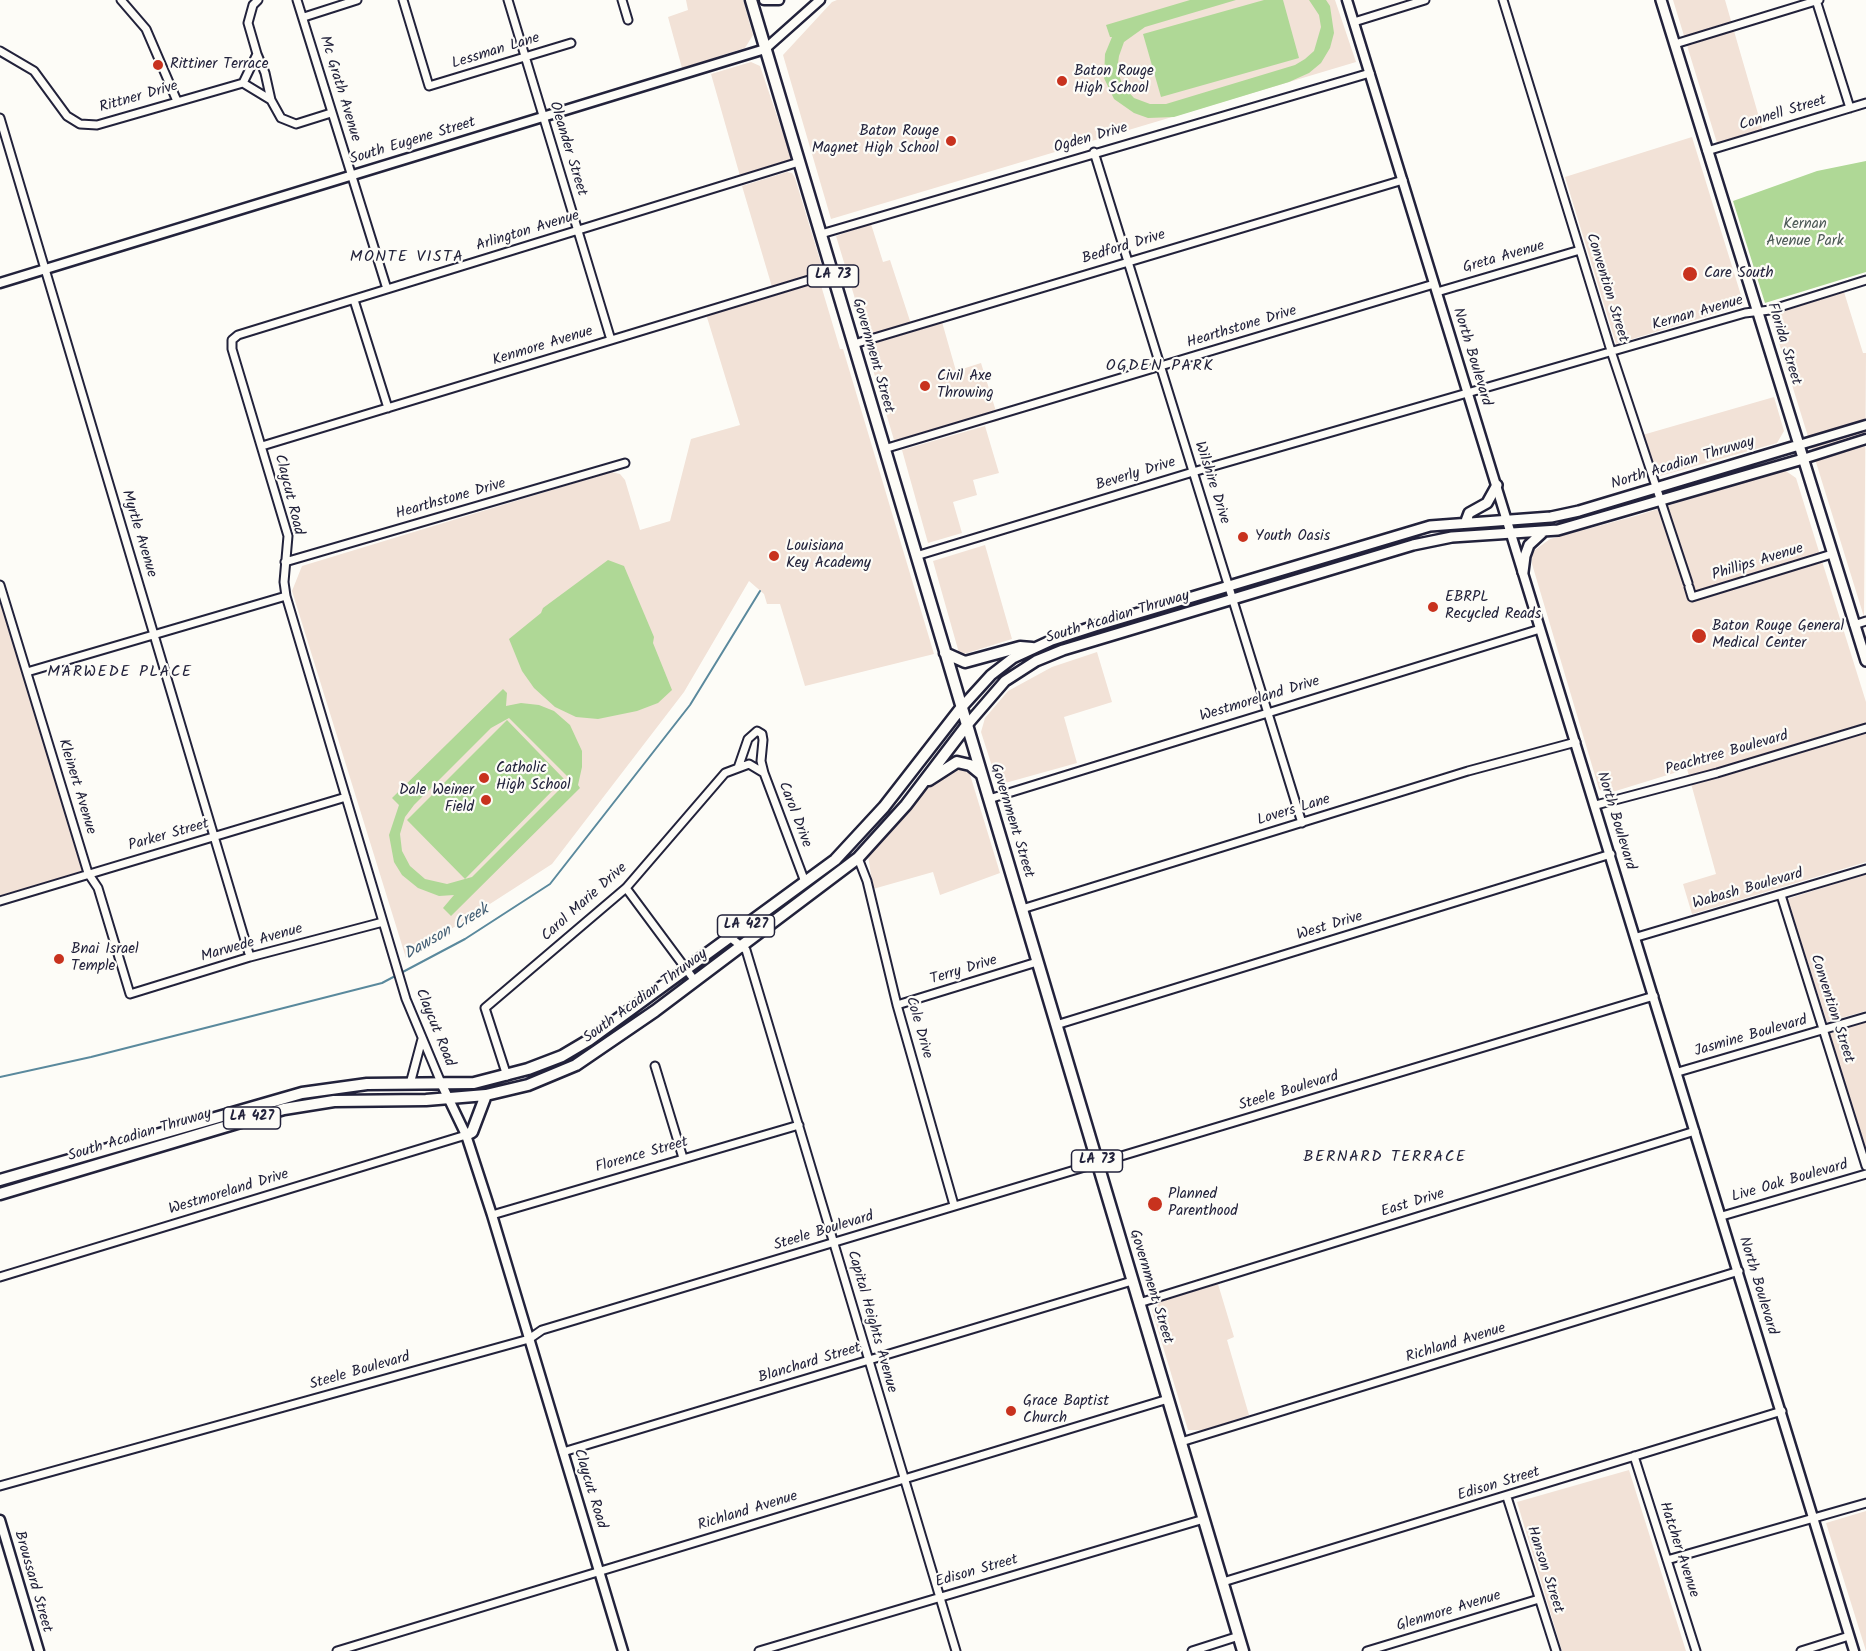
<!DOCTYPE html>
<html>
<head>
<meta charset="utf-8">
<style>
	body { margin:0 }
	canvas { display:block; background:#fdfcf7 }
</style>
</head>
<body>
<canvas width="1866" height="1651"></canvas>
<script>
const g = document.querySelector('canvas').getContext('2d');
g.lineJoin = 'round';
function fill(path, color) { g.fillStyle = color; g.fill(path, 'evenodd'); }
const toPath = rows => new Path2D(rows.map(r => 'M' + r).join(''));
function stroke(path, color, width, dash) { g.strokeStyle = color; g.lineWidth = width; g.lineCap = dash ? 'butt' : 'round'; g.setLineDash(dash || []); g.stroke(path); }
function write(font, color, halo, rows, align = 'center') {
  g.font = font + ' Kalam,sans-serif'; g.lineWidth = 4.5; g.setLineDash([]); g.textBaseline = 'middle'; g.strokeStyle = halo; g.fillStyle = color; for (const [text, x, y, turn = 0] of rows) {
    g.save(); g.translate(x, y); g.rotate((+turn || 0) * Math.PI / 180); g.textAlign = isNaN(turn) ? turn : align; if (halo) g.strokeText(text, 0, 0); g.fillText(text, 0, 0); g.restore();
  }
}
const built = toPath([
	[686,0,743,0,753,35,745,48,682,68,668,17,688,10],
	[837,0,1335,0,1356,62,831,219,783,55,832,2],
	[1673,0,1725,0,1763,131,1717,143],
	[751,62,760,66,792,160,740,176,711,74],
	[1692,137,1744,305,1616,344,1565,177],
	[787,172,792,173,795,178,823,270,772,287,742,186],
	[871,224,883,262,890,260,911,324,866,335,836,236],
	[820,282,840,349,843,349,934,654,805,686,780,604,767,604,764,594,749,581,684,692,552,864,406,958,292,591,302,566,611,472,620,474,625,480,640,530,670,521,691,439,740,425,706,314],
	[1844,292,1863,353,1866,353,1864,617,1770,314],
	[942,322,956,371,981,363,999,421,894,440,866,346],
	[1774,397,1784,431,1777,443,1653,478,1639,436],
	[985,426,999,473,973,480,977,495,953,502,962,533,928,543,902,450],
	[1783,469,1796,478,1866,702,1866,862,1692,914,1683,884,1716,874,1687,769,1606,794,1599,789,1532,564,1532,552,1550,539,1639,515],
	[985,545,1012,639,964,654,959,653,933,561],
	[0,585,88,873,0,901],
	[1097,652,1112,702,1064,717,1077,763,998,785,981,732,985,718,1008,691,1052,667],
	[956,766,968,768,1000,873,940,895,933,872,873,889,868,855,926,789],
	[1866,874,1866,1011,1827,1022,1787,899],
	[1866,1022,1866,1150,1829,1033],
	[1218,1284,1234,1337,1227,1340,1249,1415,1206,1430,1188,1430,1152,1310,1164,1299],
	[1629,1470,1686,1651,1562,1651,1517,1502],
	[1866,1511,1866,1651,1826,1523]
]);
const green = toPath([
	[1190,0,1236,0,1145,27,1124,42,1119,56,1117,70,1123,86,1134,98,1150,104,1166,104,1295,65,1305,59,1314,51,1321,27,1319,15,1309,0,1326,0,1330,6,1334,33,1330,48,1321,63,1309,73,1289,82,1174,117,1148,118,1134,113,1114,99,1104,78,1105,54,1112,37,1110,37,1106,25],
	[1264,0,1283,0,1299,58,1161,97,1143,34],
	[1866,161,1866,272,1765,303,1733,201,1817,171],
	[608,560,624,566,654,637,653,643,672,690,658,703,637,711,598,719,576,717,555,707,534,688,522,671,509,639,541,613,543,608],
	[503,689,507,693,506,706,521,703,539,705,554,711,570,725,582,751,582,767,578,785,580,788,451,916,443,908,454,895,439,896,418,888,402,875,394,862,389,835,399,805,392,798],
	[509,718,568,777,565,784,472,877,447,884,425,879,410,866,402,851,400,834,405,817,414,805,491,728],
	[507,720,564,779,465,879,407,820]
]);
const stream = toPath([
	[0,1077,91,1057,382,983,465,939,550,884,690,705,760,591]
]);
const minor = toPath([
	[121,0,146,29,177,101],
	[297,0,387,289],
	[403,0,429,86,571,43],
	[508,0,611,340],
	[622,0,628,20],
	[1503,0,1612,354,1688,583],
	[1816,0,1850,108],
	[304,17,357,0],
	[1354,22,1425,0],
	[1675,44,1819,0],
	[0,51,34,71,67,116,80,124,97,125,243,83,257,54,248,23,253,5,258,0],
	[257,54,265,73,271,100],
	[243,83,271,100,281,118,296,124,331,113],
	[0,118,250,957],
	[1707,151,1866,103],
	[1094,152,1302,823],
	[821,234,1370,73],
	[1437,292,1580,250],
	[354,300,388,408],
	[854,344,1403,180],
	[262,446,832,273],
	[884,449,1434,284],
	[916,556,1193,472,1745,313,1770,310,1866,280],
	[285,562,625,463],
	[0,585,88,873,98,888,130,994,250,957,383,922],
	[1689,587,1692,597,1832,554],
	[1854,625,1866,621],
	[27,672,286,596],
	[738,768,748,739,757,731,762,734,763,740,761,761,764,773],
	[989,799,1540,629],
	[1596,805,1717,773,1866,728],
	[858,858,867,881,897,1005,954,1205],
	[626,888,695,981],
	[1781,895,1866,1166],
	[0,901,346,797],
	[1022,909,1468,771,1576,742],
	[1637,937,1866,869],
	[731,938,746,950,956,1651],
	[897,1005,1037,962],
	[1056,1025,1611,854],
	[655,1066,683,1158],
	[1678,1072,1866,1017],
	[507,1076,485,1008,626,888,725,773,749,764,764,773,805,882],
	[410,1084,422,1039],
	[442,1085,406,999,286,596,284,582,288,536,232,349,232,340,238,335,799,162],
	[492,1215,799,1125],
	[1722,1216,1866,1174],
	[0,1277,466,1135],
	[1139,1303,1695,1131],
	[1181,1442,1739,1271],
	[563,1452,1132,1281],
	[1634,1456,1696,1651],
	[0,1486,529,1339,542,1330,1654,996],
	[1507,1497,1556,1651],
	[1667,1560,1866,1503],
	[1223,1582,1782,1411],
	[337,1651,1168,1399],
	[759,1651,1204,1519],
	[1192,1651,1239,1636],
	[1367,1651,1539,1599],
	[1801,1651,1849,1636]
]);
const tertiary = toPath([
	[764,0,779,0],
	[1347,0,1854,1651],
	[0,283,765,49,820,0],
	[1799,445,1866,425],
	[1803,459,1866,439],
	[442,1085,466,1135,492,1215,623,1651],
	[0,1520,39,1651]
]);
const secondary = toPath([
	[1661,0,1866,661],
	[1466,521,1469,513,1487,503,1497,485],
	[1523,572,1525,556,1529,545,1543,532],
	[961,708,991,675,1013,658,1052,640,1095,626,1430,526,1551,517,1579,511,1799,445],
	[967,725,1005,681,1036,661,1063,650,1413,545,1452,537,1558,530,1803,459]
]);
const primary = toPath([
	[751,0,1243,1651],
	[945,653,965,662,1020,647,1032,648],
	[929,780,957,762,970,765,981,774],
	[466,1135,472,1132,486,1095],
	[0,1180,302,1093,367,1084,474,1083,528,1069,562,1056,589,1040,835,860,884,807,961,708],
	[0,1194,284,1109,334,1101,426,1100,486,1095,528,1085,576,1065,655,1011,858,858,906,805,967,725]
]);
const markers = [
	[158,65,6,"#c8321e"],
	[1062,81,6,"#c8321e"],
	[951,141,6,"#c8321e"],
	[1690,274,8,"#c8321e"],
	[925,386,6,"#c8321e"],
	[1243,537,6,"#c8321e"],
	[774,556,6,"#c8321e"],
	[1433,607,6,"#c8321e"],
	[1699,636,8,"#c8321e"],
	[484,778,6,"#c8321e"],
	[486,800,6,"#c8321e"],
	[59,959,6,"#c8321e"],
	[1155,1204,8,"#c8321e"],
	[1011,1411,6,"#c8321e"]
];
const shields = [
	[833,276,51],
	[746,926,57],
	[252,1118,57],
	[1097,1161,51]
];
const shieldNames = [
	["LA 73",833,276],
	["LA 427",746,926],
	["LA 427",252,1118],
	["LA 73",1097,1161]
];
const streetNames = [
	["Lessman Lane",496,52,-17],
	["Mc Grath Avenue",339,89,73],
	["Rittner Drive",139,98,-16],
	["Connell Street",1783,114,-17],
	["Ogden Drive",1091,139,-16],
	["South Eugene Street",413,142,-17],
	["Oleander Street",567,149,73],
	["Arlington Avenue",528,232,-17],
	["Bedford Drive",1124,248,-17],
	["Greta Avenue",1504,258,-16],
	["Convention Street",1606,288,73],
	["Kernan Avenue",1698,314,-16],
	["Hearthstone Drive",1242,328,-17],
	["Florida Street",1783,344,73],
	["Kenmore Avenue",543,347,-17],
	["Government Street",872,356,74],
	["North Boulevard",1471,357,73],
	["North Acadian Thruway",1683,464,-17],
	["Beverly Drive",1136,475,-17],
	["Wilshire Drive",1211,483,72],
	["Claycut Road",288,495,76],
	["Hearthstone Drive",451,500,-16],
	["Myrtle Avenue",138,534,73],
	["Phillips Avenue",1758,563,-17],
	["South Acadian Thruway",1118,618,-17],
	["Westmoreland Drive",1260,700,-17],
	["Peachtree Boulevard",1727,754,-16],
	["Kleinert Avenue",76,787,73],
	["Lovers Lane",1294,811,-17],
	["Carol Drive",794,815,69],
	["Government Street",1011,821,73],
	["North Boulevard",1615,821,73],
	["Parker Street",169,836,-16],
	["Wabash Boulevard",1748,890,-16],
	["Carol Marie Drive",585,903,-42],
	["West Drive",1330,927,-17],
	["Marwede Avenue",252,944,-16],
	["Terry Drive",964,971,-17],
	["South Acadian Thruway",646,997,-36],
	["Convention Street",1831,1009,72],
	["Claycut Road",434,1028,68],
	["Cole Drive",918,1028,74],
	["Jasmine Boulevard",1751,1037,-16],
	["Steele Boulevard",1289,1092,-17],
	["South Acadian Thruway",140,1136,-17],
	["Florence Street",642,1156,-16],
	["Live Oak Boulevard",1790,1182,-16],
	["Westmoreland Drive",229,1193,-17],
	["East Drive",1413,1204,-17],
	["Steele Boulevard",824,1232,-17],
	["North Boulevard",1757,1286,73],
	["Government Street",1150,1287,73],
	["Capital Heights Avenue",871,1322,74],
	["Richland Avenue",1456,1344,-17],
	["Blanchard Street",810,1364,-17],
	["Steele Boulevard",360,1372,-16],
	["Edison Street",1499,1485,-17],
	["Claycut Road",589,1489,73],
	["Richland Avenue",748,1512,-17],
	["Hatcher Avenue",1678,1550,72],
	["Hanson Street",1544,1570,72],
	["Edison Street",977,1572,-16],
	["Broussard Street",32,1582,74],
	["Glenmore Avenue",1449,1612,-17]
];
const poiNames = [
	["Rittiner Terrace",170,65],
	["Baton Rouge",1074,72],
	["High School",1074,89],
	["Baton Rouge",939,132,"right"],
	["Magnet High School",939,149,"right"],
	["Care South",1704,274],
	["Civil Axe",937,377],
	["Throwing",937,394],
	["Youth Oasis",1255,537],
	["Louisiana",786,547],
	["Key Academy",786,564],
	["EBRPL",1445,598],
	["Recycled Reads",1445,615],
	["Baton Rouge General",1712,627],
	["Medical Center",1712,644],
	["Catholic",496,769],
	["High School",496,786],
	["Dale Weiner",474,791,"right"],
	["Field",474,808,"right"],
	["Bnai Israel",71,950],
	["Temple",71,967],
	["Planned",1168,1195],
	["Parenthood",1168,1212],
	["Grace Baptist",1023,1402],
	["Church",1023,1419]
];
const parkNames = [
	["Kernan",1805,225],
	["Avenue Park",1805,242]
];
const neighbourhoodNames = [
	["MONTE VISTA",407,258],
	["OGDEN PARK",1160,367],
	["MARWEDE PLACE",120,673],
	["BERNARD TERRACE",1385,1158]
];
const waterNames = [
	["Dawson Creek",447,933,-30]
];
fill(built, '#f2e2d7');
fill(green, '#afd896');
stroke(stream, '#5a899d', 2);
stroke(minor, '#22223b', 11);
stroke(tertiary, '#22223b', 13);
stroke(secondary, '#22223b', 14);
stroke(primary, '#22223b', 15);
stroke(minor, '#fdfcf7', 7);
stroke(tertiary, '#fdfcf7', 8);
stroke(secondary, '#fdfcf7', 9);
stroke(primary, '#fdfcf7', 10);
for (const [x, y, r, color] of markers) { const dot = new Path2D(); dot.arc(x, y, r, 0, 2 * Math.PI); g.fillStyle = color; g.fill(dot); stroke(dot, '#fdfcf7', 2); }
for (const [x, y, w] of shields) { const box = new Path2D(); box.roundRect(x - w / 2, y - 11, w, 22, 4.5); g.fillStyle = '#fdfcf7'; g.fill(box); stroke(box, '#22223b', 1.5); }
write('bold 14px', '#22223b', null, shieldNames);
write('15px', '#22223b', '#fdfcf7', streetNames);
write('15px', '#22223b', '#fdfcf7', poiNames, 'left');
write('15px', '#4c5956', '#fdfcf7', parkNames);
g.letterSpacing = '1.5px';
write('16px', '#22223b', '#fdfcf7', neighbourhoodNames);
g.letterSpacing = '0px';
write('italic 16px', '#435e74', '#fdfcf7', waterNames);
</script>
</body>
</html>
